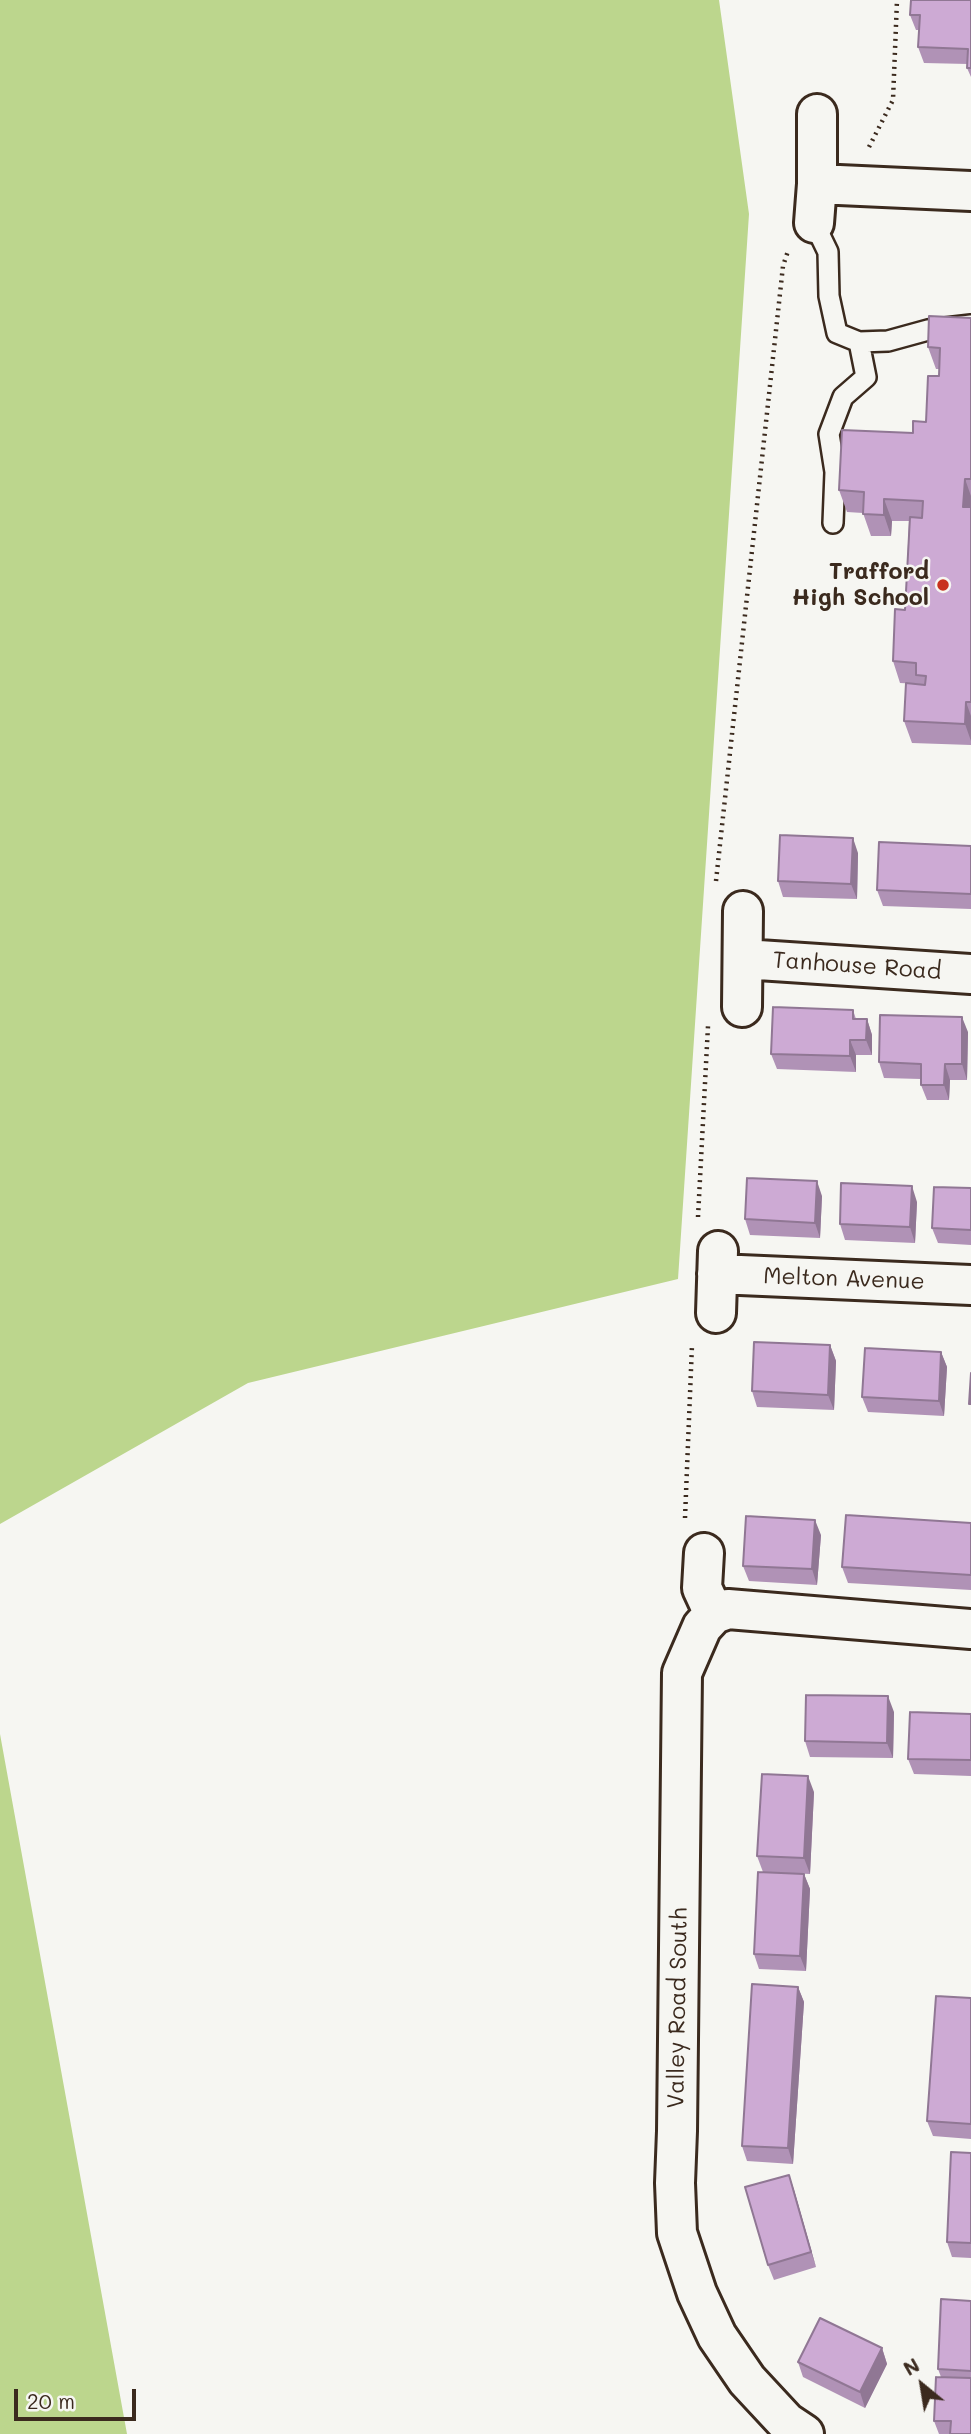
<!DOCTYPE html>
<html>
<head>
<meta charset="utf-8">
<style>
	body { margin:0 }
	#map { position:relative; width:971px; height:2434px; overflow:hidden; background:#f6f6f2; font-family:Mali,sans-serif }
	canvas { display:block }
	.north { position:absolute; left:887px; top:2350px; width:70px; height:70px; -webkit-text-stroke:5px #f6f6f2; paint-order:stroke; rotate:330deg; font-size:19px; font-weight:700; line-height:28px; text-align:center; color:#3b2a1e }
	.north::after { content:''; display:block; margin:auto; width:24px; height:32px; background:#3b2a1e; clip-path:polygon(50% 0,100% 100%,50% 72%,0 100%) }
	.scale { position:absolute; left:14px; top:2389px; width:122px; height:32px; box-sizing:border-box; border:4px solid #3b2a1e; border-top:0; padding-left:9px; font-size:21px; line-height:24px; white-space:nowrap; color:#3b2a1e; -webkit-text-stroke:5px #f6f6f2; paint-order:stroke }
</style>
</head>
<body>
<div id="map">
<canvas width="971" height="2434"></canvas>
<div class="north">N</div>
<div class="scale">20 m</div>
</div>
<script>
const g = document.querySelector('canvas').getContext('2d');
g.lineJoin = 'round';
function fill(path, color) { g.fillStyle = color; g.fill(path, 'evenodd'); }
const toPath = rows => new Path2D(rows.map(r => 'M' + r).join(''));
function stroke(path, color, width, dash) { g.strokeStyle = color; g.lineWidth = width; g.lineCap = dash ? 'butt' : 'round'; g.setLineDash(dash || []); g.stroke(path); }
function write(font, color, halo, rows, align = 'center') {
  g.font = font + ' Mali,sans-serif'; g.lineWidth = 5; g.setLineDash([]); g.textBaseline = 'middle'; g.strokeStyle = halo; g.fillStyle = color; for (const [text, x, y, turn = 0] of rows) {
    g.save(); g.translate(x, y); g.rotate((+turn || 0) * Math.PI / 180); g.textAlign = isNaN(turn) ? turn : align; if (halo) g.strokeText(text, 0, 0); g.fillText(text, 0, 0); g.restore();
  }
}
const green = toPath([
	[0,0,719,0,749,214,678,1279,248,1383,0,1524],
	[0,1734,127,2434,0,2434]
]);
const path = toPath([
	[869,147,893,100,897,0],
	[716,881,783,266,788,251],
	[698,1217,708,1026],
	[685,1518,692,1345]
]);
const lane = toPath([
	[814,223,828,252,829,296,837,333,859,342,888,341,928,330,971,325],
	[833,523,835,472,829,434,843,397,866,377,859,342]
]);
const street = toPath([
	[817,184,971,191],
	[814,223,817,184,817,114],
	[743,959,971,974],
	[742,1007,743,911],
	[717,1274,971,1285],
	[716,1313,718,1251],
	[704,1553,702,1588,714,1614],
	[804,2434,786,2422,747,2380,717,2336,697,2293,677,2233,675,2183,677,2131,682,1673,702,1627,714,1614,728,1609,971,1629]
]);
const wall = toPath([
	[971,0,971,77,967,68,968,64,924,63,918,47,919,30,916,30,910,15],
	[971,318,971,745,912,743,904,721,919,684,900,683,893,661,905,610,909,521,892,521,891,536,871,536,863,513,847,512,839,490,926,422,939,376,940,369,936,369,928,347],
	[971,846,971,909,883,906,877,890],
	[858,853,857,899,783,897,778,881],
	[853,1010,856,1019,867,1019,872,1035,872,1055,856,1055,856,1072,777,1069,771,1054],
	[968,1032,967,1080,950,1080,949,1100,927,1100,921,1085,921,1079,884,1078,879,1062],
	[971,1188,971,1245,938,1243,932,1228],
	[822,1196,820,1238,750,1235,745,1219],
	[917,1202,915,1243,845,1240,840,1224],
	[830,1345,836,1361,834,1410,757,1407,752,1391],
	[941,1352,947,1367,944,1416,868,1412,862,1397],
	[971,1523,971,1590,848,1583,842,1567],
	[821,1535,817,1585,749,1581,743,1566],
	[894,1712,893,1758,810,1757,805,1741],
	[971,1714,971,1776,914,1774,908,1759],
	[814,1792,810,1874,763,1872,757,1856],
	[804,1874,810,1889,806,1971,759,1969,754,1954],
	[798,1987,804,2002,793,2164,747,2161,742,2146],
	[971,1998,971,2139,933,2136,927,2121],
	[971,2153,971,2258,952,2257,947,2242],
	[789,2175,794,2190,816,2267,774,2280,768,2265],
	[971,2301,971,2434,939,2434,934,2421,941,2377,938,2369],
	[882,2348,887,2364,865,2408,803,2377,798,2362]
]);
const shadedWall = toPath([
	[965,479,971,496,971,528,963,507],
	[884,499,892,521,891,536,884,515],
	[966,702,971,716,971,741,965,724],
	[853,838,858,853,857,899,851,884],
	[962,1017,968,1032,967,1080,962,1064],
	[867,1019,872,1035,872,1055,866,1040],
	[850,1040,856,1055,856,1072,850,1056],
	[945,1064,950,1080,949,1100,944,1085],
	[817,1181,822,1196,820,1238,815,1223],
	[912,1186,917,1202,915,1243,910,1227],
	[830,1345,836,1361,834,1410,828,1395],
	[941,1352,947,1367,944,1416,939,1401],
	[815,1520,821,1535,817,1585,812,1569],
	[888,1696,894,1712,893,1758,887,1743],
	[808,1776,814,1792,810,1874,804,1858],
	[804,1874,810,1889,806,1971,800,1956],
	[798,1987,804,2002,793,2164,788,2148],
	[789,2175,794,2190,816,2267,811,2252],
	[882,2348,887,2364,865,2408,860,2392]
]);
const building = toPath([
	[911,0,971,0,971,68,967,68,968,49,918,47,920,15,910,15,911,0],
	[929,316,971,318,971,479,965,479,963,507,971,507,971,702,966,702,965,724,904,721,906,683,925,685,926,676,916,675,916,663,893,661,895,609,905,610,910,517,922,518,923,501,884,499,884,515,863,514,864,492,839,490,842,430,913,433,913,421,926,422,928,376,939,376,940,348,928,347,929,316],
	[780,835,853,838,851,884,778,881,780,835],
	[879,842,971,846,971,894,877,890,879,842],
	[773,1007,853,1010,853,1019,867,1019,866,1040,850,1040,850,1056,771,1054,773,1007],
	[880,1015,962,1017,962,1064,945,1064,944,1085,921,1085,921,1064,879,1062,880,1015],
	[747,1178,817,1181,815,1223,745,1219,747,1178],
	[841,1183,912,1186,910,1227,840,1224,841,1183],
	[934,1187,971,1188,971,1230,932,1228,934,1187],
	[754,1342,830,1345,828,1395,752,1391,754,1342],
	[865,1348,941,1352,939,1401,862,1397,865,1348],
	[971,1373,971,1404,969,1404,971,1373],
	[846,1515,971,1523,971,1575,842,1567,846,1515],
	[746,1516,815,1520,812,1569,743,1566,746,1516],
	[806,1695,888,1696,887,1743,805,1741,806,1695],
	[910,1712,971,1714,971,1760,908,1759,910,1712],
	[762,1774,808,1776,804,1858,757,1856,762,1774],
	[758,1872,804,1874,800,1956,754,1954,758,1872],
	[752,1984,798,1987,788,2148,742,2146,752,1984],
	[936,1996,971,1998,971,2124,927,2121,936,1996],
	[951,2152,971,2153,971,2243,947,2242,951,2152],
	[789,2175,811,2252,768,2265,745,2187,789,2175],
	[941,2299,971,2301,971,2371,938,2369,941,2299],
	[820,2318,882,2348,860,2392,798,2362,820,2318],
	[936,2377,971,2378,971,2434,950,2434,951,2421,934,2421,936,2377]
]);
const markers = [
	[943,585,7,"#c8321e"]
];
const poiNames = [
	["Trafford",929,572],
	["High School",929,598]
];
const streetNames = [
	["Tanhouse Road",857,966,4],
	["Melton Avenue",844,1279,2],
	["Valley Road South",678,2008,-89]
];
fill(green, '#bcd68d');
stroke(lane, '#3b2a1e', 24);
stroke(street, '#3b2a1e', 44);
stroke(path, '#3b2a1e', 4.5, [2, 5]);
stroke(lane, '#f6f6f2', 19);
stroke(street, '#f6f6f2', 38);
fill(wall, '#b092b6');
fill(shadedWall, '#907794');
fill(building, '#cdaad4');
stroke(building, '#907794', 2);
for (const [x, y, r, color] of markers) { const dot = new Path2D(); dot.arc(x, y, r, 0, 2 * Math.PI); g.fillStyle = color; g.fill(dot); stroke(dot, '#f6f6f2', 2.5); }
write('bold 23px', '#3b2a1e', '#f6f6f2', poiNames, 'right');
write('23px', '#3b2a1e', '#f6f6f2', streetNames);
</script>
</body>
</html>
